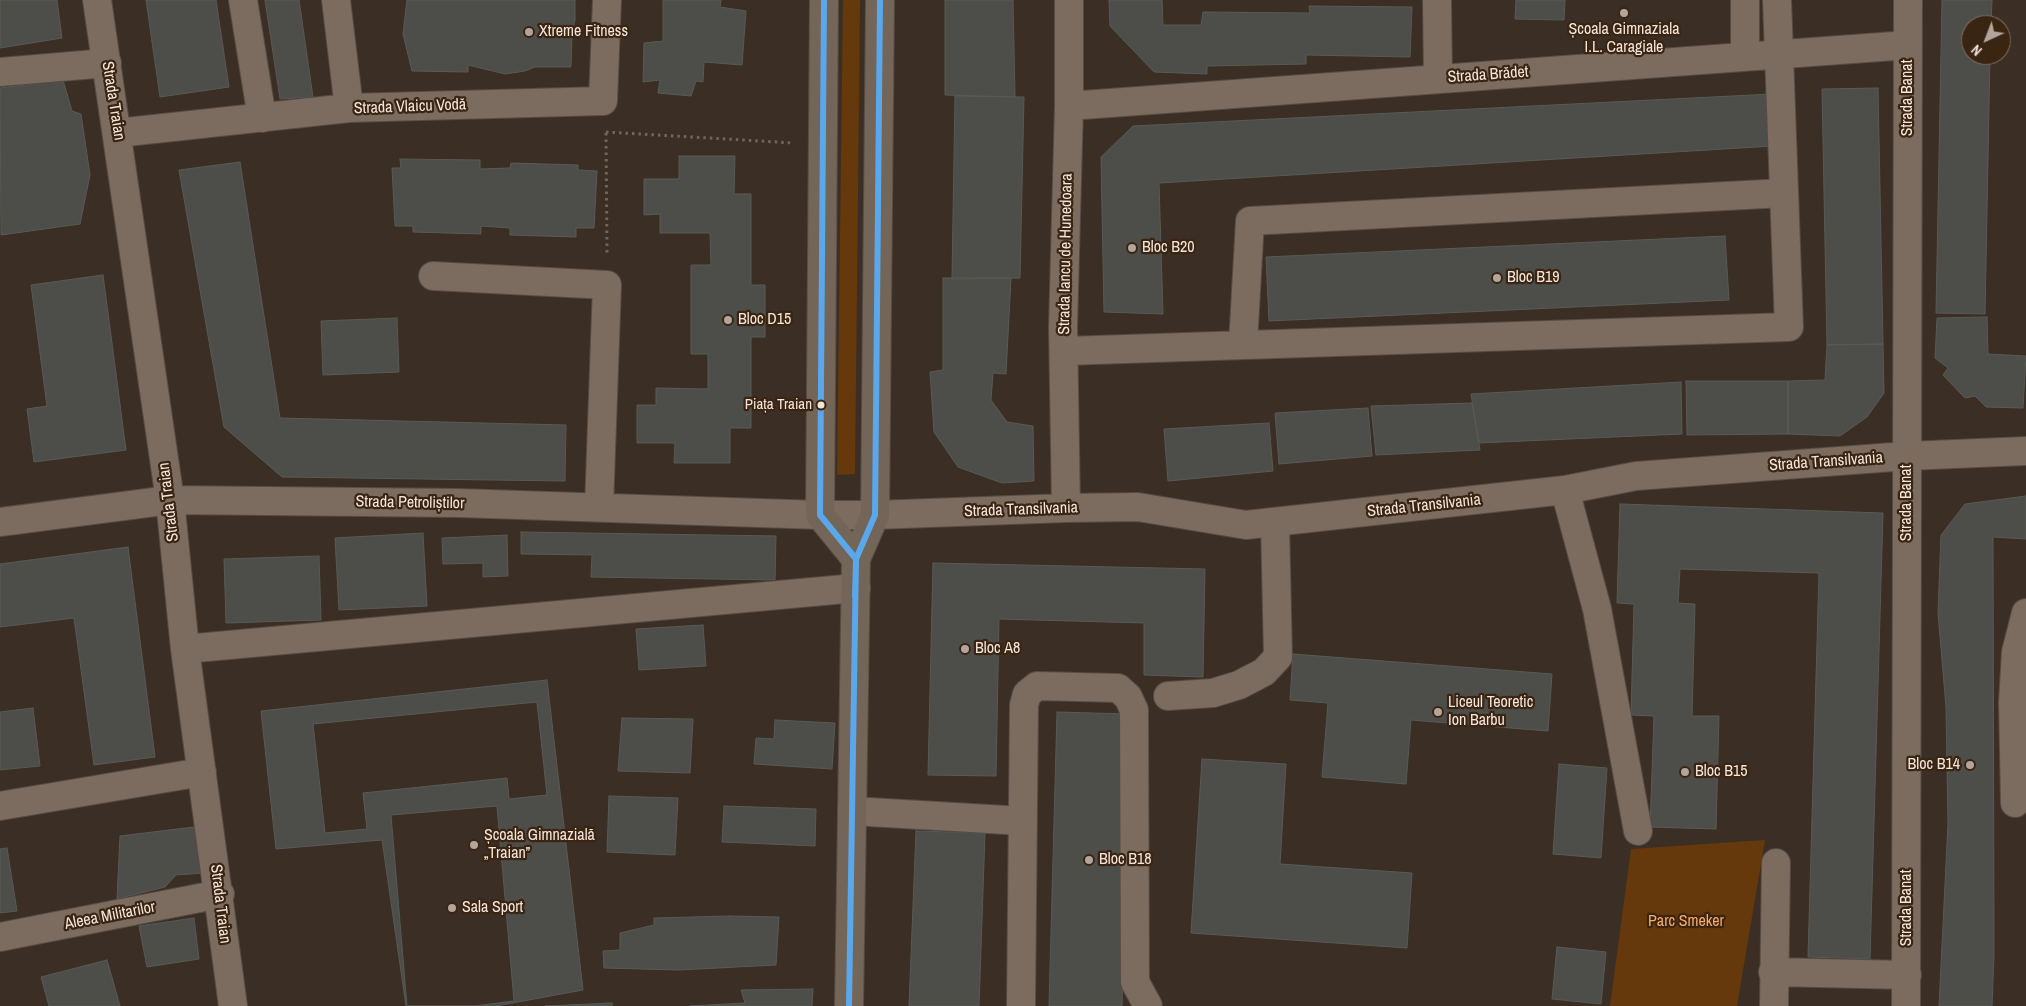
<!DOCTYPE html>
<html>
<head>
<meta charset="utf-8">
<style>
	body { margin:0 }
	#map { position:relative; width:2026px; height:1006px; overflow:hidden; background:#3b2f25; font-family:"Archivo Narrow",sans-serif }
	canvas { display:block }
	.north { position:absolute; left:1961px; top:15px; width:50px; height:50px; box-sizing:border-box; background:#3a2412; border:1px solid #847162; border-radius:50%; rotate:223deg; font-size:14px; font-weight:700; line-height:20px; text-align:center; color:#f4e5da }
	.north::after { content:''; display:block; margin:auto; width:18px; height:22px; background:#b3a59b; clip-path:polygon(50% 0,100% 100%,50% 72%,0 100%) }
</style>
</head>
<body>
<div id="map">
<canvas width="2026" height="1006"></canvas>
<div class="north">N</div>
</div>
<script>
const g = document.querySelector('canvas').getContext('2d');
g.lineJoin = 'round';
function fill(path, color) { g.fillStyle = color; g.fill(path, 'evenodd'); }
const toPath = rows => new Path2D(rows.map(r => 'M' + r).join(''));
function stroke(path, color, width, dash) { g.strokeStyle = color; g.lineWidth = width; g.lineCap = dash ? 'butt' : 'round'; g.setLineDash(dash || []); g.stroke(path); }
function write(font, color, halo, rows, align = 'center') {
  g.font = font + ' "Archivo Narrow",sans-serif'; g.lineWidth = 4.5; g.setLineDash([]); g.textBaseline = 'middle'; g.strokeStyle = halo; g.fillStyle = color; for (const [text, x, y, turn = 0] of rows) {
    g.save(); g.translate(x, y); g.rotate((+turn || 0) * Math.PI / 180); g.textAlign = isNaN(turn) ? turn : align; if (halo) g.strokeText(text, 0, 0); g.fillText(text, 0, 0); g.restore();
  }
}
const green = toPath([
	[843,0,860,0,855,474,837,475],
	[1765,840,1737,1006,1610,1006,1631,849]
]);
const building = toPath([
	[0,0,57,0,62,38,0,48,0,0],
	[146,0,216,0,229,87,160,97,146,0],
	[265,0,299,0,313,97,280,99,265,0],
	[407,0,575,0,575,20,572,33,571,67,535,67,525,71,505,74,468,65,468,72,412,71,403,34,407,0],
	[663,0,721,0,720,7,746,11,742,65,704,62,703,82,696,81,691,96,658,93,660,80,643,82,644,43,663,41,663,0],
	[945,0,1013,0,1015,97,945,95,945,0],
	[1109,0,1162,0,1163,25,1201,25,1203,12,1310,13,1309,6,1412,7,1410,57,1306,55,1306,64,1207,66,1207,74,1154,72,1110,26,1109,0],
	[1516,0,1565,0,1564,20,1515,19,1516,0],
	[1942,0,1992,0,1991,25,1971,25,1971,55,1990,55,1985,314,1936,313,1942,0],
	[63,80,72,111,81,114,90,175,80,224,1,235,0,88,63,80],
	[1878,88,1883,344,1827,345,1822,89,1878,88],
	[1772,94,1774,146,1159,183,1163,314,1104,312,1101,157,1133,126,1772,94],
	[955,96,1024,97,1020,278,952,279,955,96],
	[679,156,735,156,734,194,751,194,751,285,765,285,765,337,751,337,751,428,730,428,730,463,674,463,675,443,637,443,637,405,656,405,656,388,708,389,708,354,691,354,691,265,711,265,710,233,660,233,660,214,644,215,644,179,679,179,679,156],
	[400,159,480,160,480,169,510,168,511,163,578,165,578,170,597,171,594,228,576,228,576,237,510,235,510,228,481,226,481,234,413,232,413,226,395,226,392,168,401,168,400,159],
	[240,162,280,418,566,425,565,481,282,477,224,427,179,170,240,162],
	[1725,236,1729,300,1269,321,1266,257,1725,236],
	[103,275,126,450,34,462,27,409,47,406,31,285,103,275],
	[943,278,1011,278,1006,374,993,373,991,400,1007,422,1033,426,1034,481,1002,483,958,467,934,432,930,372,943,370,943,278],
	[1987,317,1988,354,2026,356,2023,408,1986,407,1975,396,1965,398,1943,375,1948,368,1935,358,1937,318,1987,317],
	[397,318,399,372,323,375,321,321,397,318],
	[1883,344,1884,393,1867,417,1840,436,1788,434,1788,381,1825,380,1827,345,1883,344],
	[1686,381,1788,381,1788,434,1687,435,1686,381],
	[1681,382,1682,434,1479,443,1471,394,1681,382],
	[1472,403,1480,450,1376,455,1371,406,1472,403],
	[1368,408,1372,456,1279,464,1275,413,1368,408],
	[1269,423,1273,471,1168,481,1164,429,1269,423],
	[2026,496,2026,539,1993,537,1994,955,1992,1006,1939,1006,1948,823,1946,707,1938,613,1941,535,1965,504,2026,496],
	[1620,504,1883,513,1870,959,1808,957,1819,573,1680,569,1678,603,1695,604,1692,716,1719,716,1716,829,1650,827,1654,716,1631,715,1634,604,1617,603,1620,504],
	[521,532,776,536,775,580,591,577,592,555,521,554,521,532],
	[423,533,427,606,339,610,335,538,423,533],
	[507,535,508,576,483,577,483,563,443,564,442,538,507,535],
	[128,547,155,757,94,765,74,618,0,627,0,564,128,547],
	[319,556,321,620,226,623,224,559,319,556],
	[933,563,1205,569,1203,677,1144,675,1144,623,999,619,996,776,928,775,933,563],
	[703,625,706,666,639,670,636,629,703,625],
	[1293,654,1552,674,1548,731,1411,720,1406,784,1322,777,1328,703,1290,700,1293,654],
	[547,680,583,990,496,1006,406,1006,382,840,276,849,261,711,547,680],
	[537,702,547,795,509,799,507,778,363,793,367,829,325,833,313,724,537,702],
	[33,708,40,766,0,770,0,712,33,708],
	[1057,712,1129,714,1122,1006,1049,1006,1057,712],
	[622,718,693,719,690,773,618,771,622,718],
	[775,720,835,723,832,769,754,764,756,738,774,739,775,720],
	[1202,759,1286,764,1280,864,1412,873,1407,948,1191,933,1202,759],
	[1559,764,1607,768,1601,858,1553,854,1559,764],
	[609,796,678,798,675,855,607,852,609,796],
	[497,806,514,1001,474,1006,407,1006,391,815,497,806],
	[724,806,816,809,815,846,722,842,724,806],
	[194,827,204,873,176,875,165,887,117,899,120,836,194,827],
	[916,831,985,833,979,1006,909,1006,916,831],
	[7,848,17,911,0,913,0,849,7,848],
	[729,916,779,917,776,965,679,970,604,968,603,951,620,950,620,933,654,925,654,918,729,916],
	[194,918,199,959,147,967,139,926,194,918],
	[1557,947,1606,952,1601,1004,1552,999,1557,947],
	[107,960,120,1006,49,1006,41,977,107,960],
	[813,989,812,1006,690,1006,745,1003,741,990,813,989],
	[612,1003,612,1006,545,1006,612,1003]
]);
const path = toPath([
	[606,132,794,143],
	[606,133,607,254]
]);
const minor = toPath([
	[97,0,170,500,185,649,233,1006],
	[243,0,262,118],
	[336,0,349,108],
	[1437,0,1438,78],
	[1745,0,1745,57],
	[0,72,107,63],
	[1069,106,1908,45],
	[117,133,349,108,603,101,607,0],
	[433,276,607,285,599,507],
	[1243,344,1250,221,1784,193],
	[1065,351,1789,327,1777,0],
	[1565,490,1597,609,1638,831],
	[1066,508,1063,327,1069,106,1069,0],
	[0,522,170,500,459,503,820,515,875,515,1066,508,1138,507,1246,525,1565,490,1636,476,1907,456,2026,451],
	[185,649,856,588],
	[1168,696,1213,693,1239,685,1264,672,1278,657,1275,522],
	[2015,803,2013,702,2016,652,2026,613],
	[0,806,202,772],
	[852,811,1023,821],
	[0,937,220,894],
	[1773,972,1907,975],
	[1021,1006,1024,705,1027,694,1037,686,1118,688,1128,697,1134,710,1135,982,1148,1006],
	[1774,1006,1776,863],
	[1906,1006,1908,0]
]);
const major = toPath([
	[824,0,820,515,856,559],
	[849,1006,856,559,875,515,880,0]
]);
const bus1 = toPath([
	[824,0,820,515,856,559,849,1006],
	[855,596,856,559,875,515,880,0]
]);
const markers = [
	[1624,13,5,"#b3a59b"],
	[529,32,5,"#b3a59b"],
	[1132,248,5,"#b3a59b"],
	[1497,278,5,"#b3a59b"],
	[728,320,5,"#b3a59b"],
	[821,405,4.5,"#f4e5da"],
	[965,649,5,"#b3a59b"],
	[1438,712,5,"#b3a59b"],
	[1970,765,5,"#b3a59b"],
	[1685,772,5,"#b3a59b"],
	[474,845,5,"#b3a59b"],
	[1089,860,5,"#b3a59b"],
	[452,908,5,"#b3a59b"]
];
const busNames = [
	["Piața Traian",812,405]
];
const poiNames = [
	["Școala Gimnaziala",1624,30,"center"],
	["I.L. Caragiale",1624,48,"center"],
	["Xtreme Fitness",539,32],
	["Bloc B20",1142,248],
	["Bloc B19",1507,278],
	["Bloc D15",738,320],
	["Bloc A8",975,649],
	["Liceul Teoretic",1448,703],
	["Ion Barbu",1448,721],
	["Bloc B14",1960,765,"right"],
	["Bloc B15",1695,772],
	["Școala Gimnazială",484,836],
	["„Traian”",484,854],
	["Bloc B18",1099,860],
	["Sala Sport",462,908]
];
const streetNames = [
	["Strada Brădet",1488,75,-4],
	["Strada Banat",1908,98,-90],
	["Strada Traian",113,101,81],
	["Strada Vlaicu Vodă",410,107,-2],
	["Strada Iancu de Hunedoara",1066,254,-89],
	["Strada Transilvania",1826,462,-4],
	["Strada Traian",169,502,-97],
	["Strada Petroliștilor",410,503,1],
	["Strada Banat",1907,503,-90],
	["Strada Transilvania",1424,506,-6],
	["Strada Transilvania",1021,510,-2],
	["Strada Traian",220,904,83],
	["Strada Banat",1907,908,-90],
	["Aleea Militarilor",110,916,-11]
];
const parkNames = [
	["Parc Smeker",1686,922]
];
fill(green, '#65390b');
fill(building, '#4d4e49');
stroke(building, '#585a55', 1);
stroke(minor, '#574c44', 30);
stroke(major, '#574c44', 30);
stroke(path, '#72665c', 3, [2.5, 4]);
stroke(minor, '#7c6c5f', 28);
stroke(major, '#736557', 28);
stroke(bus1, '#5aa8eb', 6);
for (const [x, y, r, color] of markers) { const dot = new Path2D(); dot.arc(x, y, r, 0, 2 * Math.PI); g.fillStyle = color; g.fill(dot); stroke(dot, '#3a2412', 2); }
write('15px', '#f4e5da', '#3a2412', busNames, 'right');
write('16px', '#f4e5da', '#3a2412', poiNames, 'left');
write('16px', '#f4e5da', '#3a2412', streetNames);
write('16px', '#faab6a', '#3a2412', parkNames);
</script>
</body>
</html>
